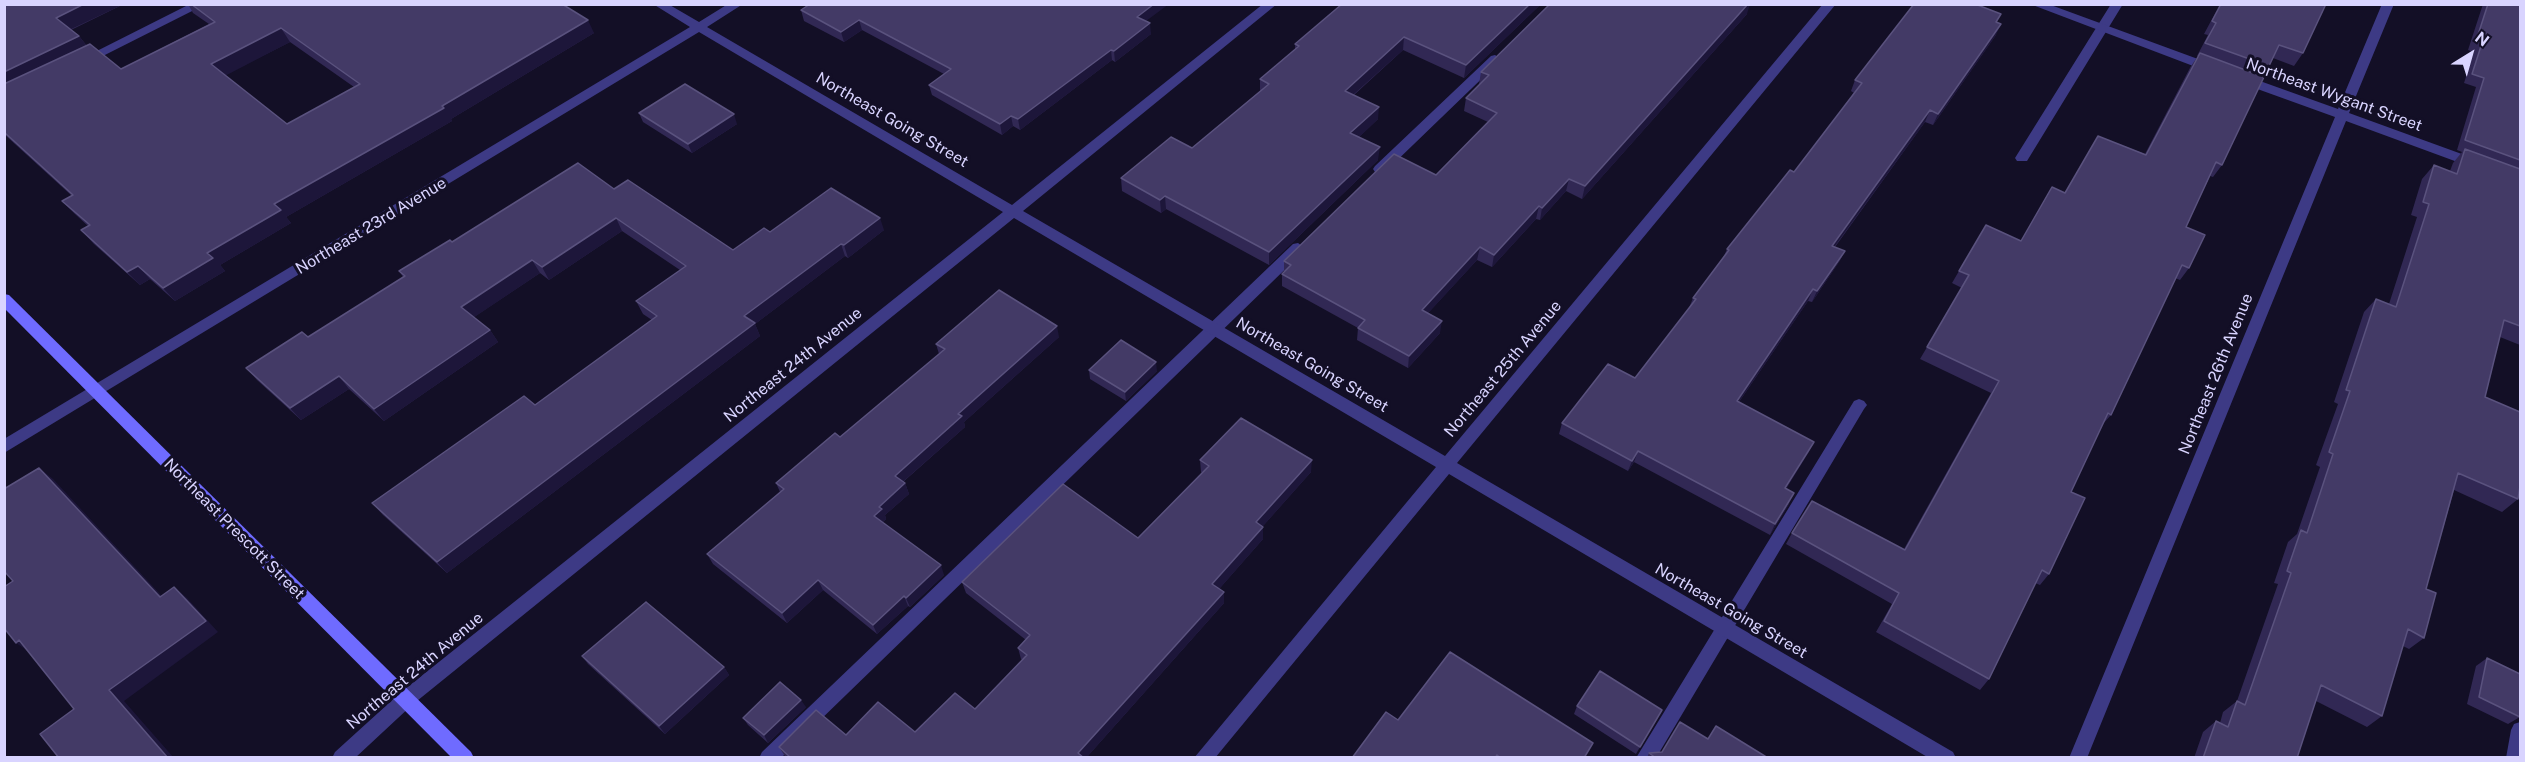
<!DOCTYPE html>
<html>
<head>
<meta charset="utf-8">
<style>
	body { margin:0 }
	#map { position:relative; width:2525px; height:762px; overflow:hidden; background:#130f26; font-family:"Public Sans",sans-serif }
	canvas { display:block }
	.frame { position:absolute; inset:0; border:6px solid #d9d4ff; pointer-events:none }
	.north { position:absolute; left:2441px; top:24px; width:60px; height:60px; -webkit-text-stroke:4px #130f26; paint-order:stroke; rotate:37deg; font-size:16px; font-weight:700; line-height:24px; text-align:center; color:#d9d4ff }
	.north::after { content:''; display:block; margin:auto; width:21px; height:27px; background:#d9d4ff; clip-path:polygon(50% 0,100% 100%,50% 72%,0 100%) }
</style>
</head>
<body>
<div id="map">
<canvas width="2525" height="762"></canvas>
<div class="frame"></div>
<div class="north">N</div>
</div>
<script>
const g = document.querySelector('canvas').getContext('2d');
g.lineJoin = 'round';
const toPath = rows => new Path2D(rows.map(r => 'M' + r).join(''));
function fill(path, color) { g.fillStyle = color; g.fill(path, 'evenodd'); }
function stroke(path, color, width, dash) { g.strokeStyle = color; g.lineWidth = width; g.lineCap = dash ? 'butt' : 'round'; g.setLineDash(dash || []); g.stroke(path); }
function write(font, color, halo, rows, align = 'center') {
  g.font = font + ' "Public Sans",sans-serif'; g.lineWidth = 6; g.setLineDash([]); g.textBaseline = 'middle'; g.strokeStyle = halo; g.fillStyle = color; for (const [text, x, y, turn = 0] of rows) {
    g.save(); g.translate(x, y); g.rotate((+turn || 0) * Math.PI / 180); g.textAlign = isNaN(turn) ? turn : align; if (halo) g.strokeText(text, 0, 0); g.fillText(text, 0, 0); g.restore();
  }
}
const lane = toPath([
	[2111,4,2123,4,2027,161,2017,161,2015,158,2111,4],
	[1495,55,1501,59,1499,62,1385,172,1375,172,1373,169,1375,166,1491,56,1495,55],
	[1298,243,1305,248,1303,252,781,758,759,758,762,752,1293,244,1298,243],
	[1859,399,1864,401,1867,405,1864,409,1656,758,1636,758,1854,401,1859,399],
	[2520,722,2520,758,2506,758,2511,730,2514,724,2520,722]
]);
const street = toPath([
	[190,4,206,4,87,64,79,64,77,61,190,4],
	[653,4,668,4,699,22,728,4,743,4,707,27,1012,205,1263,4,1277,4,1023,211,1445,456,1823,4,1836,4,1457,463,1953,752,1956,758,1929,758,1449,474,1215,758,1194,758,1436,467,1014,218,412,705,355,758,332,758,335,752,400,693,1003,212,699,32,4,453,4,439,690,27,653,4],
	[2030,4,2048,4,2217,66,2219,69,2213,73,2209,72,2030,4],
	[2382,4,2394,4,2349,113,2481,161,2483,164,2481,167,2471,167,2346,121,2087,758,2069,758,2335,117,2238,82,2236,79,2242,75,2246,76,2338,109,2382,4]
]);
const secondary = toPath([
	[4,294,9,295,471,752,474,758,452,758,4,308,4,294]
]);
const wall = toPath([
	[4,4,124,4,71,30,79,36,87,46,121,69,209,24,193,13,188,4,562,4,594,33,451,119,452,121,286,217,291,223,220,265,225,271,175,301,150,279,140,285,94,244,81,230,88,226,75,214,62,201,72,196,4,134],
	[290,42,354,87,287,124,225,75],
	[1541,4,1464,78,1403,50,1354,95,1378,119,1359,137,1378,160,1269,265,1166,209,1161,213,1122,191,1121,178,1192,148,1260,91,1260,79,1295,50,1295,44],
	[2216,4,2326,4,2303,53,2294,66,2273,58,2269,66,2262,76,2222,165,2213,177,2210,176,2186,227,2189,268,2180,280,2175,278,2111,415,2101,426,2071,492,2049,574,2040,585,2035,583,1989,679,1980,690,1876,632,1892,604,1786,544,1792,533,1904,549,1991,393,1920,359,1962,288,1952,283,1959,271,2021,241,2065,193,2098,136,2145,154,2191,66,2198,56,2197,56,2208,35,2204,34,2219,6],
	[2483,4,2520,4,2520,345,2500,337,2485,397,2518,499,2502,512,2454,490,2426,589,2424,638,2409,649,2403,646,2382,716,2367,727,2316,701,2297,758,2194,758,2203,732,2216,721,2220,723,2223,712,2237,701,2278,584,2274,583,2288,542,2297,534,2320,467,2316,465,2338,404,2334,402,2364,312,2376,299,2389,304,2417,217,2411,215,2422,179,2434,165,2450,171,2453,163,2462,152,2457,150,2476,87,2464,83,2474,52,2468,50],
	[801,10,1146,21,1151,34,1115,62,1112,60,1020,130,1013,126,1002,135,932,95,929,85,944,74,862,30,844,42,804,21],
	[1747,14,1582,199,1566,191,1540,220,1536,219,1492,267,1477,260,1428,313,1440,333,1408,368,1357,340,1358,328,1282,286,1282,274,1284,272,1284,261,1436,175,1488,122,1464,111,1466,98,1480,85,1479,84,1481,72],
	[1997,23,1996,35,1933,125,1925,122,1835,247,1845,251,1839,262,1812,302,1808,301,1739,402,1814,442,1786,489,1789,504,1770,535,1634,462,1628,471,1559,434,1562,423,1635,378,1689,308,1693,298,1724,256,1727,249,1794,172,1854,93,1851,91,1855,80],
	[639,113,737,124,692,153,643,122],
	[614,189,733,250,770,232,884,230,848,258,845,256,755,324,760,336,447,573,383,515,372,503,535,405,652,320,643,314,636,301,680,270,622,231,549,280,540,273,474,317,490,330,498,342,384,421,349,389,301,420,257,380,246,368,308,337,403,277,399,271,452,242],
	[1059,337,964,422,965,427,903,482,905,483,909,494,885,515,886,519,882,523,944,575,910,607,908,606,877,634,823,590,787,623,713,564,707,554,780,492,776,483,840,437,939,354,936,344],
	[1089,370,1157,371,1126,401,1090,379],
	[1200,460,1311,472,1262,527,1263,539,1219,589,1224,603,1086,758,786,758,779,747,846,735,915,732,975,709,1022,660,1021,659,1018,648,1026,640,966,593,962,582,1138,538,1202,473,1201,472],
	[582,656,724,667,729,675,665,734,588,664],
	[2487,658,2520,717,2508,724,2467,704,2476,666],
	[1577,706,1662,710,1636,754,1574,714],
	[806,707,768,743,748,725,743,718],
	[1708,739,1768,758,1647,758,1649,753,1662,752]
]);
const shadedWall = toPath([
	[84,4,124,4,67,31,56,18],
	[1154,4,1169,4,1138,27,1137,17],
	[1530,4,1541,4,1464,78,1466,65],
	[1745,4,1750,4,1747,14,1582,199,1585,186],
	[588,20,594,33,451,119,452,121,286,217,291,223,220,265,225,271,175,301,163,288,207,253,274,204],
	[859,20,862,30,844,42,841,32],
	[1150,23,1151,34,1115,62,1114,51],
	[2001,24,1996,35,1933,125,1938,114],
	[281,28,290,42,221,78,211,64],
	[79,36,90,50,4,91,4,72],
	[1404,37,1403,50,1344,103,1345,91],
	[1111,50,1112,60,1020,130,1018,119],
	[1379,107,1378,119,1350,146,1350,133],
	[1930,110,1925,122,1827,257,1832,246],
	[734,114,737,124,692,153,688,144],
	[1011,116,1013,126,1002,135,1000,124],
	[1380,147,1378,160,1269,265,1269,252],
	[1569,179,1566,191,1540,220,1542,208],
	[1165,196,1166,209,1161,213,1160,200],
	[1539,206,1536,219,1492,267,1494,255],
	[616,218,622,231,549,280,542,267],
	[880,218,884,230,848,258,844,245],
	[841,244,845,256,755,324,760,336,447,573,437,562,744,316],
	[1480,247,1477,260,1420,322,1422,310],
	[1845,251,1839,262,1812,302,1817,291],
	[532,260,540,273,470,320,461,307],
	[138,266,150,279,140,285,127,272],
	[1813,289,1808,301,1732,412,1737,401],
	[1442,321,1440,333,1408,368,1409,356],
	[1057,326,1059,337,964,422,965,427,898,486,895,476,958,414],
	[490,330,498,342,384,421,374,409],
	[1156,362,1157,371,1126,401,1125,392],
	[339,376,349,389,301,420,290,408],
	[1814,442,1809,452,1780,499,1785,488],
	[1638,451,1634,462,1628,471,1632,461],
	[1312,460,1311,472,1256,534,1256,522],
	[39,468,53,479,173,608,160,597],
	[905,483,909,494,885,515,886,519,878,527,874,516,879,507],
	[1794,493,1789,504,1770,535,1775,524],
	[1263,527,1263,539,1213,596,1212,584],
	[941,565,944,575,910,607,906,598],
	[818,580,823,590,787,623,782,613],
	[174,587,187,598,218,632,124,701,174,758,168,758,109,690],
	[1224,592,1224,603,1086,758,1080,758,1078,753],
	[904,596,908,606,877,634,873,625],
	[19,640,31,653,16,643],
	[724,667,729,675,665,734,659,726],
	[801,700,806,707,768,743,764,735],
	[1662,710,1658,718,1636,754,1640,747]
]);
const building = toPath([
	[4,4,84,4,56,18,79,36,4,72,4,4],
	[191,4,562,4,588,20,442,106,444,108,274,204,281,210,207,253,213,258,163,288,138,266,127,272,81,230,90,225,62,201,73,195,4,132,4,84,90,44,121,69,215,22,191,4],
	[281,28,360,84,287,124,211,64,281,28],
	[810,4,1154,4,1137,17,1150,23,1114,51,1111,50,1018,119,1011,116,1000,124,929,85,951,69,859,20,841,32,801,10,810,4],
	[1342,4,1530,4,1466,65,1404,37,1345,91,1379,107,1350,133,1380,147,1269,252,1165,196,1160,200,1121,178,1171,137,1192,148,1269,84,1260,79,1299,46,1295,44,1342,4],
	[1550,4,1748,4,1585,186,1569,179,1542,208,1539,206,1494,255,1480,247,1422,310,1442,321,1409,356,1358,328,1365,320,1282,274,1291,265,1284,261,1394,154,1436,175,1497,113,1466,98,1489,75,1481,72,1550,4],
	[1914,4,1975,4,2001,14,1996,22,2001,24,1938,114,1930,110,1832,246,1845,251,1817,291,1813,289,1737,401,1814,442,1785,488,1794,493,1775,524,1638,451,1632,461,1562,423,1608,364,1635,378,1696,299,1693,298,1729,250,1727,249,1790,170,1794,172,1862,83,1855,80,1914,4],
	[2221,4,2326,4,2303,53,2279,45,2269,66,2205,43,2216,23,2212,21,2221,4],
	[2488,4,2520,4,2520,160,2465,140,2484,78,2472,74,2482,43,2476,41,2488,4],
	[2200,53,2264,77,2222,165,2216,162,2186,227,2205,235,2189,268,2182,265,2111,415,2108,413,2071,492,2085,498,2049,574,2042,570,1989,679,1884,621,1899,593,1792,533,1812,501,1905,550,1999,381,1927,347,1969,275,1959,271,1986,225,2021,241,2052,187,2065,193,2098,136,2146,155,2200,53],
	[685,84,734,114,688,144,639,113,685,84],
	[2465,149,2520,169,2520,326,2504,320,2485,397,2520,412,2520,486,2518,499,2458,473,2426,589,2436,593,2424,638,2408,629,2382,716,2321,685,2297,758,2203,758,2216,721,2228,727,2237,701,2245,705,2291,573,2287,571,2301,530,2307,533,2333,454,2329,452,2350,391,2346,390,2376,299,2396,307,2429,204,2423,202,2434,165,2457,174,2465,149],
	[578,163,614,189,628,180,733,250,764,228,770,232,831,188,880,218,844,245,841,244,744,316,755,323,437,562,372,503,524,396,535,405,657,316,636,301,686,266,616,218,542,267,532,260,461,307,490,330,374,409,339,376,290,408,246,368,302,332,308,337,405,276,399,271,450,240,452,242,578,163],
	[999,290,1057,326,958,414,962,416,895,476,905,483,879,507,882,509,874,516,941,565,906,598,904,596,873,625,818,580,782,613,707,554,784,489,776,483,835,433,840,437,945,349,936,344,999,290],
	[1121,340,1156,362,1125,392,1089,370,1121,340],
	[1241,418,1312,460,1256,522,1263,527,1212,584,1224,592,1078,753,1084,758,791,758,779,747,816,710,846,735,878,702,915,732,955,693,975,709,1027,655,1018,648,1030,635,962,582,1063,484,1138,538,1209,466,1200,460,1241,418],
	[39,468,160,597,174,587,206,621,109,690,168,758,59,758,40,734,74,709,19,640,16,643,4,628,4,587,13,581,4,571,4,489,39,468],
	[646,602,724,667,659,726,582,656,646,602],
	[1450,652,1593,743,1584,758,1501,758,1497,755,1495,758,1352,758,1386,712,1398,720,1450,652],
	[2487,658,2520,674,2520,717,2479,697,2487,658],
	[1600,671,1662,710,1640,747,1577,706,1600,671],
	[780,682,801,700,764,735,743,718,780,682],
	[1680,722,1708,739,1716,726,1768,758,1656,758,1649,753,1662,752,1680,722]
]);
const streetNames = [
	["Northeast Wygant Street",2334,95,20],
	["Northeast Going Street",892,120,30],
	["Northeast 23rd Avenue",371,226,-31],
	["Northeast 24th Avenue",793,365,-39],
	["Northeast Going Street",1312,365,30],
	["Northeast 25th Avenue",1503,369,-50],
	["Northeast 26th Avenue",2216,374,-68],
	["Northeast Prescott Street",234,529,45],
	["Northeast Going Street",1731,611,30],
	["Northeast 24th Avenue",415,671,-40]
];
fill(lane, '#3d3a85');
fill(street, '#3d3a85');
fill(secondary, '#6f6bff');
fill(wall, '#312854');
fill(shadedWall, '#1d163a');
fill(building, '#433a66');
stroke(building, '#5a527e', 1.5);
write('16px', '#d9d4ff', '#130f26', streetNames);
</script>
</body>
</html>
